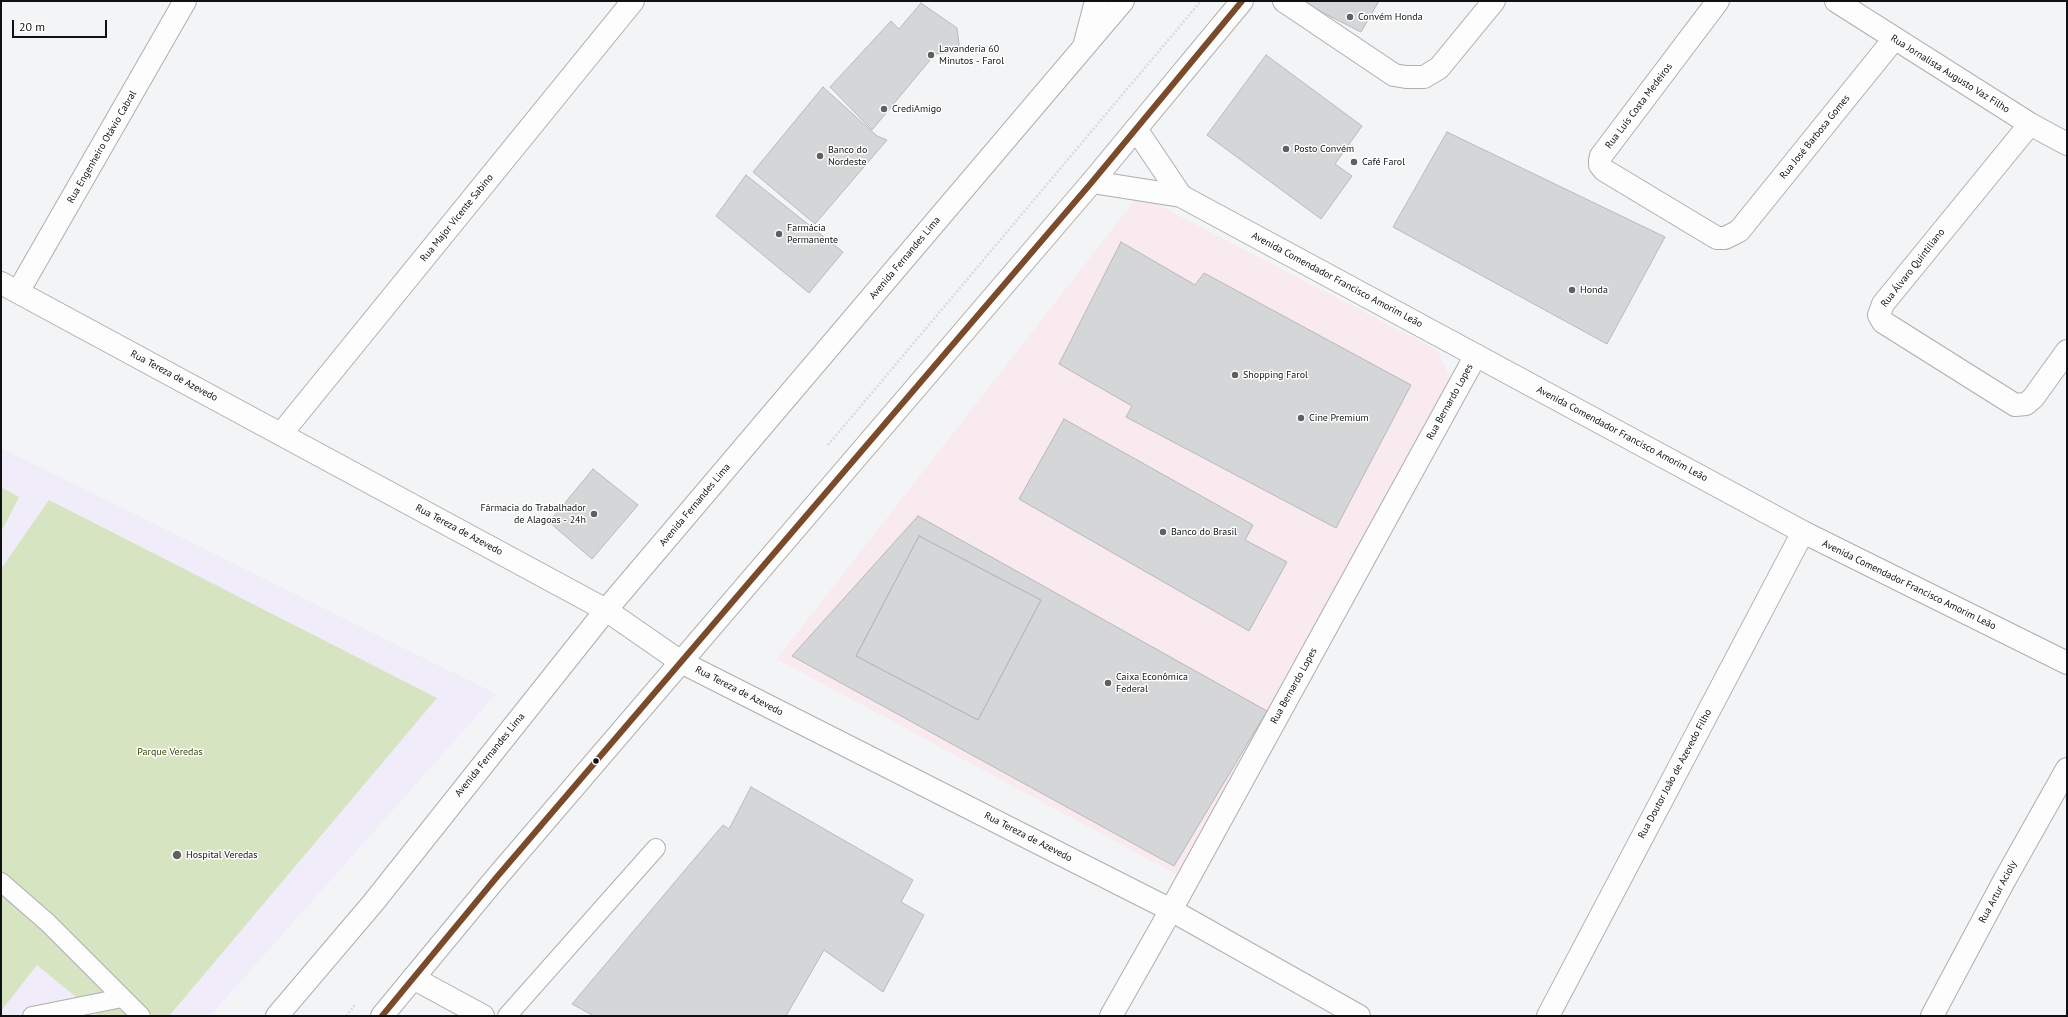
<!DOCTYPE html>
<html>
<head>
<meta charset="utf-8">
<style>
	body { margin:0 }
	#map { position:relative; width:2068px; height:1017px; overflow:hidden; background:#f2f4f6; font-family:"PT Sans",sans-serif }
	canvas { display:block }
	.frame { position:absolute; inset:0; border:2px solid #101112; pointer-events:none }
	.scale { position:absolute; left:12px; top:20px; width:95px; height:18px; box-sizing:border-box; border:2px solid #101112; border-top:0; padding-left:5px; font-size:12px; line-height:14px; white-space:nowrap; color:#101112; -webkit-text-stroke:3px #fff; paint-order:stroke }
</style>
</head>
<body>
<div id="map">
<canvas width="2068" height="1017"></canvas>
<div class="frame"></div>
<div class="scale">20 m</div>
</div>
<script>
const g = document.querySelector('canvas').getContext('2d');
g.lineJoin = 'round';
function fill(path, color) { g.fillStyle = color; g.fill(path, 'evenodd'); }
const toPath = rows => new Path2D(rows.map(r => 'M' + r).join(''));
function stroke(path, color, width, dash) { g.strokeStyle = color; g.lineWidth = width; g.lineCap = dash ? 'butt' : 'round'; g.setLineDash(dash || []); g.stroke(path); }
function write(font, color, halo, rows, align = 'center') {
  g.font = font + ' "PT Sans",sans-serif'; g.lineWidth = 3; g.setLineDash([]); g.textBaseline = 'middle'; g.strokeStyle = halo; g.fillStyle = color; for (const [text, x, y, turn = 0] of rows) {
    g.save(); g.translate(x, y); g.rotate((+turn || 0) * Math.PI / 180); g.textAlign = isNaN(turn) ? turn : align; if (halo) g.strokeText(text, 0, 0); g.fillText(text, 0, 0); g.restore();
  }
}
const commercial = toPath([
	[1139,195,1437,350,1452,382,1187,880,777,659]
]);
const medical = toPath([
	[1,448,496,694,210,1016,1,1016]
]);
const green = toPath([
	[1,487,19,497,1,532],
	[49,500,437,698,169,1016,99,1016,37,965,1,1011,1,569]
]);
const building = toPath([
	[1300,1,1379,1,1361,32,1300,1],
	[921,3,957,28,960,52,935,54,872,130,830,87,891,21,899,29,921,3],
	[1266,55,1362,126,1335,164,1352,176,1321,219,1207,135,1266,55],
	[823,87,877,136,887,140,815,224,753,172,823,87],
	[1447,132,1665,237,1607,344,1393,227,1447,132],
	[746,175,843,252,809,293,716,216,746,175],
	[1121,242,1195,285,1204,273,1411,385,1336,528,1126,417,1132,406,1059,364,1121,242],
	[1064,419,1253,525,1245,540,1287,562,1249,631,1019,499,1064,419],
	[593,469,638,505,592,559,549,522,593,469],
	[918,516,1267,711,1174,866,792,656,918,516],
	[919,536,1041,600,978,720,856,656,919,536],
	[919,536,1041,600,978,720,856,656,919,536],
	[751,787,913,880,901,902,924,915,883,992,824,950,786,1016,594,1016,572,1004,723,825,729,829,751,787]
]);
const path = toPath([
	[828,445,1201,1],
	[346,1016,355,1005]
]);
const service = toPath([
	[1,882,48,923,141,1016],
	[32,1016,122,998],
	[507,1016,656,848]
]);
const minor = toPath([
	[1284,1,1394,75,1406,77,1424,77,1439,68,1494,1],
	[1718,1,1601,156,1600,160,1600,165,1604,170,1717,238,1725,238,1739,231,1894,39],
	[1836,1,2030,124,2067,144],
	[2030,124,1883,304,1879,315,1883,322,2015,405,2026,404,2033,398,2067,351],
	[1136,129,1181,196],
	[1092,182,1181,196,1803,532,2067,663],
	[281,434,633,1],
	[681,662,1171,910,1359,1016],
	[413,978,483,1016],
	[1111,1016,1171,910,1476,355],
	[1548,1016,1803,532],
	[1932,1016,2004,881,2067,769]
]);
const tertiary = toPath([
	[1,283,606,610,681,662],
	[18,292,185,1]
]);
const trunk = toPath([
	[1085,43,1096,1],
	[277,1016,373,903,606,610,1123,1],
	[382,1016,496,878,1092,182,1242,1]
]);
const bus1 = toPath([
	[382,1016,496,878,1092,182,1242,1]
]);
const markers = [
	[1350,17,4,"#5f6062"],
	[931,55,4,"#5f6062"],
	[884,109,4,"#5f6062"],
	[1286,149,4,"#5f6062"],
	[820,156,4,"#5f6062"],
	[1354,162,4,"#5f6062"],
	[779,234,4,"#5f6062"],
	[1572,290,4,"#5f6062"],
	[1235,375,4,"#5f6062"],
	[1301,418,4,"#5f6062"],
	[594,514,4,"#5f6062"],
	[1163,532,4,"#5f6062"],
	[1108,683,4,"#5f6062"],
	[596,761,3.5,"#101112"],
	[177,855,5,"#5f6062"]
];
const poiNames = [
	["Convém Honda",1358,17],
	["Lavanderia 60",939,49],
	["Minutos - Farol",939,61],
	["CrediAmigo",892,109],
	["Posto Convém",1294,149],
	["Banco do",828,150],
	["Nordeste",828,162],
	["Café Farol",1362,162],
	["Farmácia",787,228],
	["Permanente",787,240],
	["Honda",1580,290],
	["Shopping Farol",1243,375],
	["Cine Premium",1309,418],
	["Fármacia do Trabalhador",586,508,"right"],
	["de Alagoas - 24h",586,520,"right"],
	["Banco do Brasil",1171,532],
	["Caixa Econômica",1116,677],
	["Federal",1116,689],
	["Hospital Veredas",186,855]
];
const streetNames = [
	["Rua Jornalista Augusto Vaz Filho",1950,74,32],
	["Rua Luís Costa Medeiros",1639,106,-53],
	["Rua José Barbosa Gomes",1815,137,-51],
	["Rua Engenheiro Otávio Cabral",102,147,-60],
	["Rua Major Vicente Sabino",457,218,-51],
	["Avenida Fernandes Lima",905,258,-50],
	["Rua Álvaro Quintiliano",1913,268,-52],
	["Avenida Comendador Francisco Amorim Leão",1337,280,28],
	["Rua Tereza de Azevedo",174,376,28],
	["Rua Bernardo Lopes",1450,402,-61],
	["Avenida Comendador Francisco Amorim Leão",1622,434,28],
	["Avenida Fernandes Lima",695,505,-50],
	["Rua Tereza de Azevedo",459,530,28],
	["Avenida Comendador Francisco Amorim Leão",1909,585,26],
	["Rua Bernardo Lopes",1294,686,-61],
	["Rua Tereza de Azevedo",739,691,27],
	["Avenida Fernandes Lima",490,755,-51],
	["Rua Doutor João de Azevedo Filho",1675,774,-62],
	["Rua Tereza de Azevedo",1028,837,27],
	["Rua Artur Acioly",1998,892,-62]
];
const parkNames = [
	["Parque Veredas",170,752]
];
fill(commercial, '#f8eaee');
fill(medical, '#f0ecf9');
fill(green, '#d6e4c1');
fill(building, '#d5d6d8');
stroke(building, '#b8b9ba', 1);
stroke(service, '#adaeaf', 20);
stroke(minor, '#adaeaf', 24);
stroke(tertiary, '#adaeaf', 24);
stroke(trunk, '#adaeaf', 24);
stroke(path, '#d9dada', 2.5, [2, 2]);
stroke(service, '#fdfdfe', 18);
stroke(minor, '#fdfdfe', 22);
stroke(tertiary, '#fdfdfe', 22);
stroke(trunk, '#fdfdfe', 22);
stroke(bus1, '#7a4b2a', 6);
for (const [x, y, r, color] of markers) { const dot = new Path2D(); dot.arc(x, y, r, 0, 2 * Math.PI); g.fillStyle = color; g.fill(dot); stroke(dot, '#fff', 1.5); }
write('10px', '#101112', '#fff', poiNames, 'left');
write('10px', '#101112', '#fff', streetNames);
write('10px', '#344409', '#fff', parkNames);
</script>
</body>
</html>
